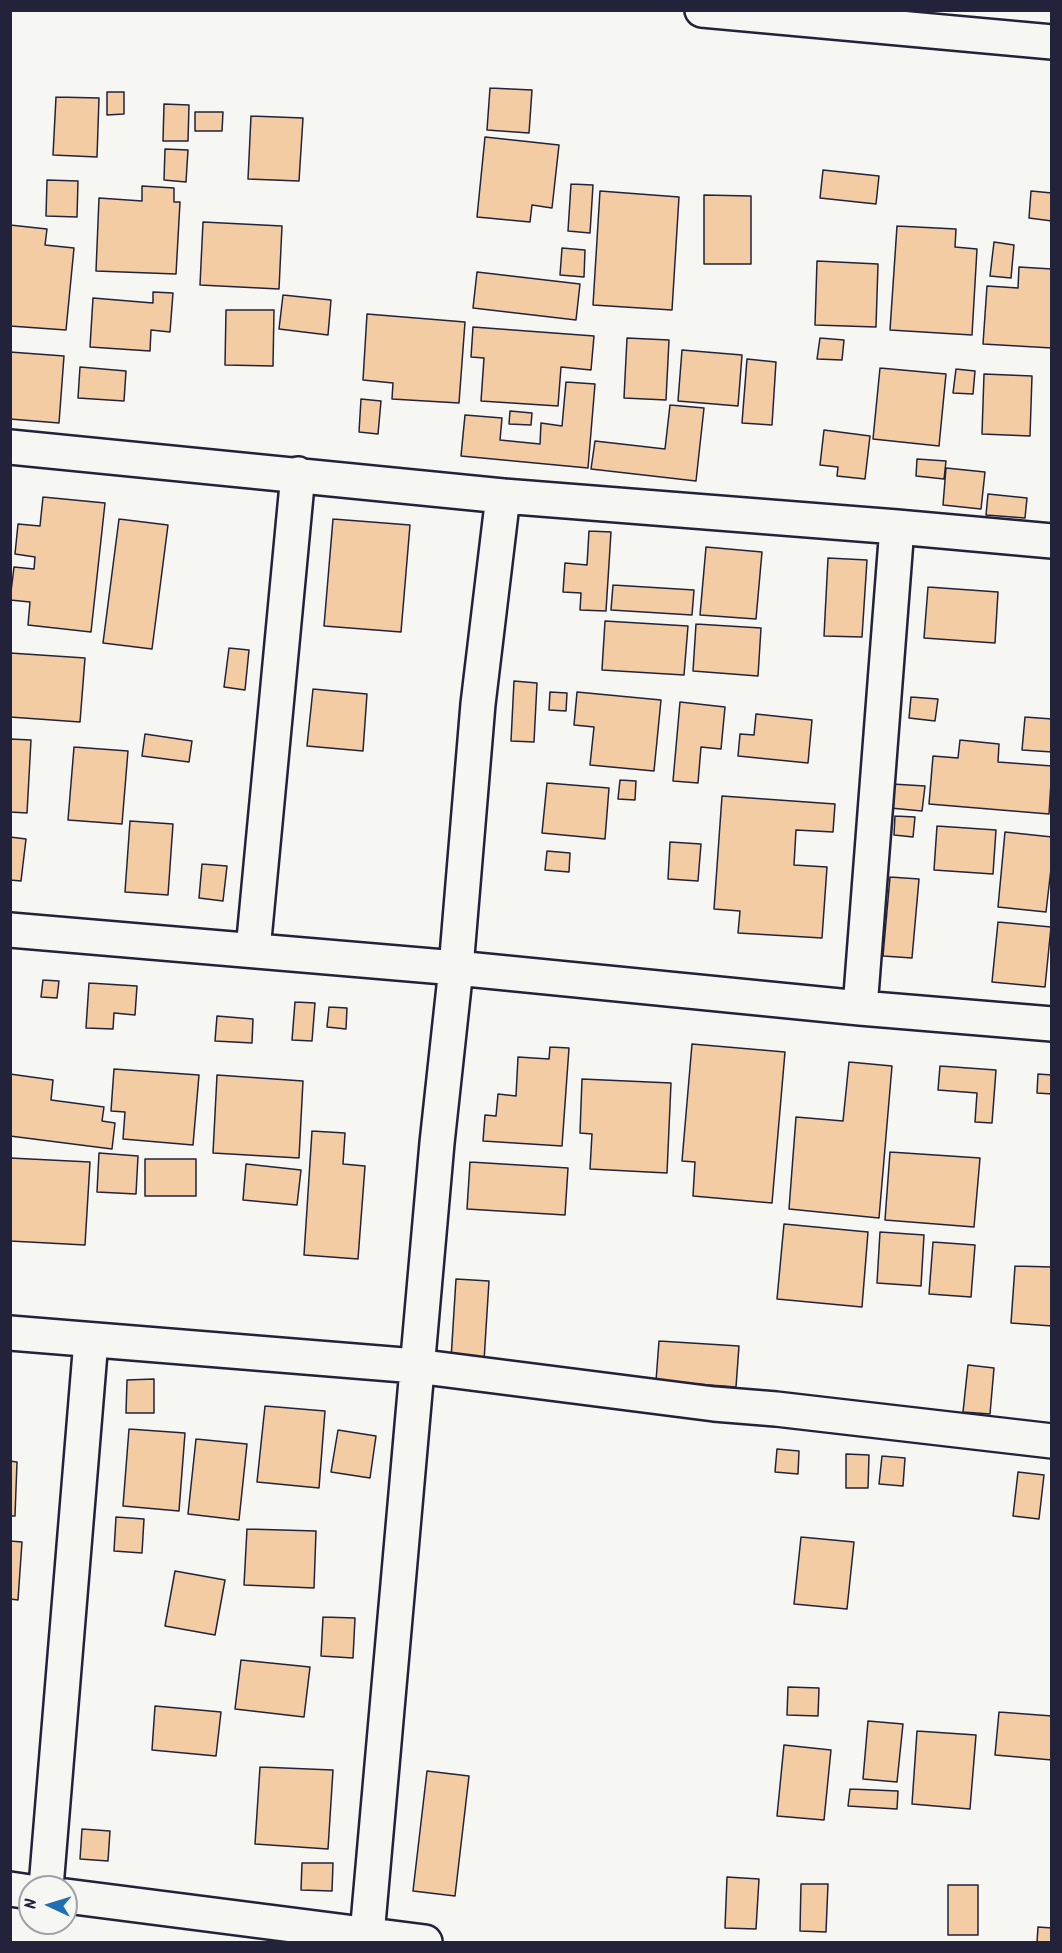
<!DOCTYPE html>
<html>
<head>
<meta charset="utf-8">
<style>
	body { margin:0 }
	#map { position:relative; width:1062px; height:1953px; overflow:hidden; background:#f6f6f2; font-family:Kalam,sans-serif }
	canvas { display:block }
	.frame { position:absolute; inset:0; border:12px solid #22223b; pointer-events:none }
	.north { position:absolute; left:18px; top:1875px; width:60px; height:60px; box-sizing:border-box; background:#f6f6f2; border:2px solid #a1a1a9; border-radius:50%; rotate:274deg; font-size:16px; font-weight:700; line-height:24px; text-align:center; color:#22223b }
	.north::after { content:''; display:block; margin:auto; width:21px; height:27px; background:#1f6fb2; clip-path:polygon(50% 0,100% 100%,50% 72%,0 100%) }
</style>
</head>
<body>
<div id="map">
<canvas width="1062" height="1953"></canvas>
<div class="frame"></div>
<div class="north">N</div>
</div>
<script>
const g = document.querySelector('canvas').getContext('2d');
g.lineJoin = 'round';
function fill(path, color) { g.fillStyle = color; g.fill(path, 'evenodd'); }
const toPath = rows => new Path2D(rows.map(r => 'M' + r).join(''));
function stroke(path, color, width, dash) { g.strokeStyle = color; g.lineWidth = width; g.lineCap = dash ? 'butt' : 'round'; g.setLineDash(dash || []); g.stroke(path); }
const building = toPath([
	[490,88,532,90,529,133,487,130,490,88],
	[107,92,124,92,124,114,107,115,107,92],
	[56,97,99,98,97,157,53,155,56,97],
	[164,104,189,105,188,141,163,141,164,104],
	[195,112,223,112,222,131,195,131,195,112],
	[251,116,303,118,299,181,248,179,251,116],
	[485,137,559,145,552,208,532,205,530,222,477,217,485,137],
	[165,149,188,150,186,182,164,180,165,149],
	[823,170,879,176,876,204,820,198,823,170],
	[47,180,78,181,77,217,46,216,47,180],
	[571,184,593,185,590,233,568,231,571,184],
	[142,186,174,188,174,202,180,202,176,274,96,271,99,198,142,201,142,186],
	[600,191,679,197,672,310,593,305,600,191],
	[1031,191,1052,193,1052,221,1029,218,1031,191],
	[704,195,751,196,751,264,704,264,704,195],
	[203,222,282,226,279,289,200,285,203,222],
	[10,225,47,229,45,245,74,248,66,330,10,326,10,225],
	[897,226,956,229,955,247,977,249,972,335,890,330,897,226],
	[994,242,1014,245,1011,278,990,276,994,242],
	[562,248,585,250,584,277,560,275,562,248],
	[817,261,878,264,876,327,815,325,817,261],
	[1019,267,1052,269,1052,348,983,344,987,286,1018,288,1019,267],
	[477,272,580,284,576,320,473,308,477,272],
	[153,292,173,293,170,332,151,330,150,351,90,347,93,298,153,303,153,292],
	[283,295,331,300,328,335,279,329,283,295],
	[226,310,274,310,273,366,225,365,226,310],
	[367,314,465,322,459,403,392,399,393,383,363,380,367,314],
	[473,327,594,336,591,370,561,367,558,406,481,401,484,358,471,357,473,327],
	[627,338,669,340,666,400,624,398,627,338],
	[820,338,844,340,842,360,817,359,820,338],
	[682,350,742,355,738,406,678,401,682,350],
	[10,352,64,356,59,423,10,419,10,352],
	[747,359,776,362,772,425,742,423,747,359],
	[80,367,126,371,124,401,78,398,80,367],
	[880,368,946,374,939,446,873,439,880,368],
	[956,369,975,371,973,394,953,393,956,369],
	[984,374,1032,376,1030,436,982,434,984,374],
	[566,382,595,384,588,468,461,456,465,415,502,418,500,440,540,444,541,423,562,426,566,382],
	[361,399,381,401,378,434,359,432,361,399],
	[670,405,704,408,696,481,591,469,595,441,665,449,670,405],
	[510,411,532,413,531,425,509,424,510,411],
	[824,430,870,436,865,479,837,476,838,467,820,465,824,430],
	[917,459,946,461,944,479,916,476,917,459],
	[946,468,985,472,981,509,943,505,946,468],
	[988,494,1027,498,1025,518,986,515,988,494],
	[43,497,105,503,91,632,28,625,30,602,10,600,14,567,34,569,35,557,15,554,18,524,40,526,43,497],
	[119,519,168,525,152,649,103,643,119,519],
	[333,519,410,525,401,632,324,626,333,519],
	[589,531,611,532,606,611,580,610,581,593,563,592,565,563,587,565,589,531],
	[706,547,762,552,756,619,700,615,706,547],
	[828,558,867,560,862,637,824,636,828,558],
	[613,585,694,590,692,615,611,610,613,585],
	[928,587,998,592,995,643,924,638,928,587],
	[605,621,688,626,684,675,602,670,605,621],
	[696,624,761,628,758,676,693,671,696,624],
	[229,648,249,650,245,690,224,687,229,648],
	[10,653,85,658,80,722,10,717,10,653],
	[514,681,537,683,534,742,511,741,514,681],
	[313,689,367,694,363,751,307,746,313,689],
	[550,692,567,693,566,711,549,710,550,692],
	[577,692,661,700,654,771,590,765,594,727,574,725,577,692],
	[911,697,938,699,935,721,909,718,911,697],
	[680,702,725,707,721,749,701,747,698,783,673,781,680,702],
	[756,714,812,720,808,763,738,756,740,734,754,735,756,714],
	[1025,717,1052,719,1052,752,1022,750,1025,717],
	[145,734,192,741,189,762,142,756,145,734],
	[10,739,31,740,27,813,10,812,10,739],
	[960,740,999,744,998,762,1052,766,1049,814,929,804,933,756,958,758,960,740],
	[74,747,128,751,122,824,68,820,74,747],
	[620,780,636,781,635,800,618,799,620,780],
	[547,783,609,788,605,839,542,833,547,783],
	[892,784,925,786,922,811,890,808,892,784],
	[722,796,835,804,833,832,796,830,794,865,827,867,822,938,738,933,740,911,714,909,722,796],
	[895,816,915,817,913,837,894,835,895,816],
	[130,821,173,824,168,895,125,892,130,821],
	[937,826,996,830,993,874,934,870,937,826],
	[1005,832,1052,837,1052,860,1046,912,998,907,1005,832],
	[10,837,26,839,21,881,10,880,10,837],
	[670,842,701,844,698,881,668,879,670,842],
	[547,851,570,853,569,872,545,870,547,851],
	[202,864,227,866,223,901,199,898,202,864],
	[890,877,919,879,912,958,883,956,890,877],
	[998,922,1051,927,1045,987,992,982,998,922],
	[43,980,59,981,57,998,41,997,43,980],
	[89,983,137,986,135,1015,114,1013,113,1029,86,1028,89,983],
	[295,1002,315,1003,312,1041,292,1040,295,1002],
	[329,1007,347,1008,346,1029,327,1027,329,1007],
	[217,1016,253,1019,252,1043,215,1041,217,1016],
	[692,1044,785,1052,772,1203,693,1196,695,1162,682,1161,692,1044],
	[550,1047,569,1048,562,1146,483,1141,485,1115,496,1116,498,1094,516,1096,518,1057,549,1059,550,1047],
	[849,1062,892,1066,879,1218,789,1209,796,1117,843,1121,849,1062],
	[940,1066,996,1070,992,1123,975,1122,977,1093,938,1090,940,1066],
	[114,1069,199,1075,193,1145,123,1139,125,1112,111,1111,114,1069],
	[10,1074,53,1080,51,1100,104,1107,102,1121,115,1123,112,1149,10,1136,10,1074],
	[1038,1074,1052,1075,1052,1094,1037,1093,1038,1074],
	[217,1075,303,1081,299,1158,213,1153,217,1075],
	[582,1079,671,1083,667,1173,590,1169,592,1134,580,1133,582,1079],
	[312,1131,345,1133,343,1164,365,1166,358,1259,304,1255,312,1131],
	[890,1152,980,1158,974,1227,885,1220,890,1152],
	[99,1153,138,1156,136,1194,97,1192,99,1153],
	[10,1158,90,1162,85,1245,10,1241,10,1158],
	[145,1159,196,1159,196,1196,145,1196,145,1159],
	[470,1162,568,1168,565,1215,467,1209,470,1162],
	[246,1164,301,1170,297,1205,243,1200,246,1164],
	[784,1224,868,1232,862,1307,777,1299,784,1224],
	[880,1232,924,1235,921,1286,877,1283,880,1232],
	[933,1242,975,1245,971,1297,929,1294,933,1242],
	[1015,1266,1052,1267,1052,1326,1011,1323,1015,1266],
	[456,1279,489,1281,484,1361,451,1359,456,1279],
	[659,1341,739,1346,736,1387,656,1381,659,1341],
	[968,1365,994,1368,990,1414,963,1412,968,1365],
	[154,1379,154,1413,126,1413,127,1380,154,1379],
	[265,1406,325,1411,319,1488,257,1482,265,1406],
	[129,1429,185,1433,179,1511,123,1506,129,1429],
	[338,1430,376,1436,370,1478,331,1472,338,1430],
	[196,1439,247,1444,239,1520,188,1514,196,1439],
	[777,1449,799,1451,798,1474,775,1472,777,1449],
	[846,1454,869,1455,868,1488,846,1488,846,1454],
	[882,1456,905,1458,903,1486,879,1484,882,1456],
	[10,1461,17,1462,15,1516,10,1516,10,1461],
	[1018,1472,1044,1475,1039,1519,1013,1516,1018,1472],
	[116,1517,144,1519,142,1553,114,1551,116,1517],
	[247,1529,316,1531,314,1588,244,1585,247,1529],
	[801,1537,854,1542,847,1609,794,1604,801,1537],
	[10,1541,22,1542,18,1600,10,1599,10,1541],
	[175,1571,225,1580,215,1635,165,1626,175,1571],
	[323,1617,355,1618,353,1658,321,1656,323,1617],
	[241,1660,310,1667,304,1717,235,1709,241,1660],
	[788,1687,819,1688,818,1716,787,1715,788,1687],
	[155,1706,221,1712,216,1756,152,1750,155,1706],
	[999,1712,1052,1716,1052,1760,995,1755,999,1712],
	[868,1721,903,1724,897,1782,863,1779,868,1721],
	[917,1731,976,1735,970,1809,912,1804,917,1731],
	[784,1745,831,1750,824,1820,777,1816,784,1745],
	[260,1767,333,1770,328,1849,255,1844,260,1767],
	[427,1771,469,1776,455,1896,413,1891,427,1771],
	[850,1789,898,1791,897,1809,848,1806,850,1789],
	[82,1829,110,1831,108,1861,80,1859,82,1829],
	[302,1863,333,1863,332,1891,301,1890,302,1863],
	[727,1877,759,1879,756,1929,725,1928,727,1877],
	[801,1884,828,1884,826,1932,800,1931,801,1884],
	[948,1885,978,1885,978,1935,948,1935,948,1885],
	[1038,1927,1052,1928,1052,1942,1037,1942,1038,1927]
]);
const minor = toPath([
	[10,447,503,496,897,527,1052,541],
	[10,930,456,968,860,1008,1052,1024],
	[253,950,298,474],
	[860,1008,897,527],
	[10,1333,416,1366,714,1404,776,1409,1052,1441],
	[46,1887,91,1340],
	[10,1889,30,1892],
	[66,1896,425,1942],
	[367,1935,437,1143,456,968,478,704,503,496]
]);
const tertiary = toPath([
	[702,10,1052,42]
]);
fill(building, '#f4cca4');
stroke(building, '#22223b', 1.5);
stroke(minor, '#22223b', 38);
stroke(tertiary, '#22223b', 38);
stroke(minor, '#f6f6f2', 33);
stroke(tertiary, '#f6f6f2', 33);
</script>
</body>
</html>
